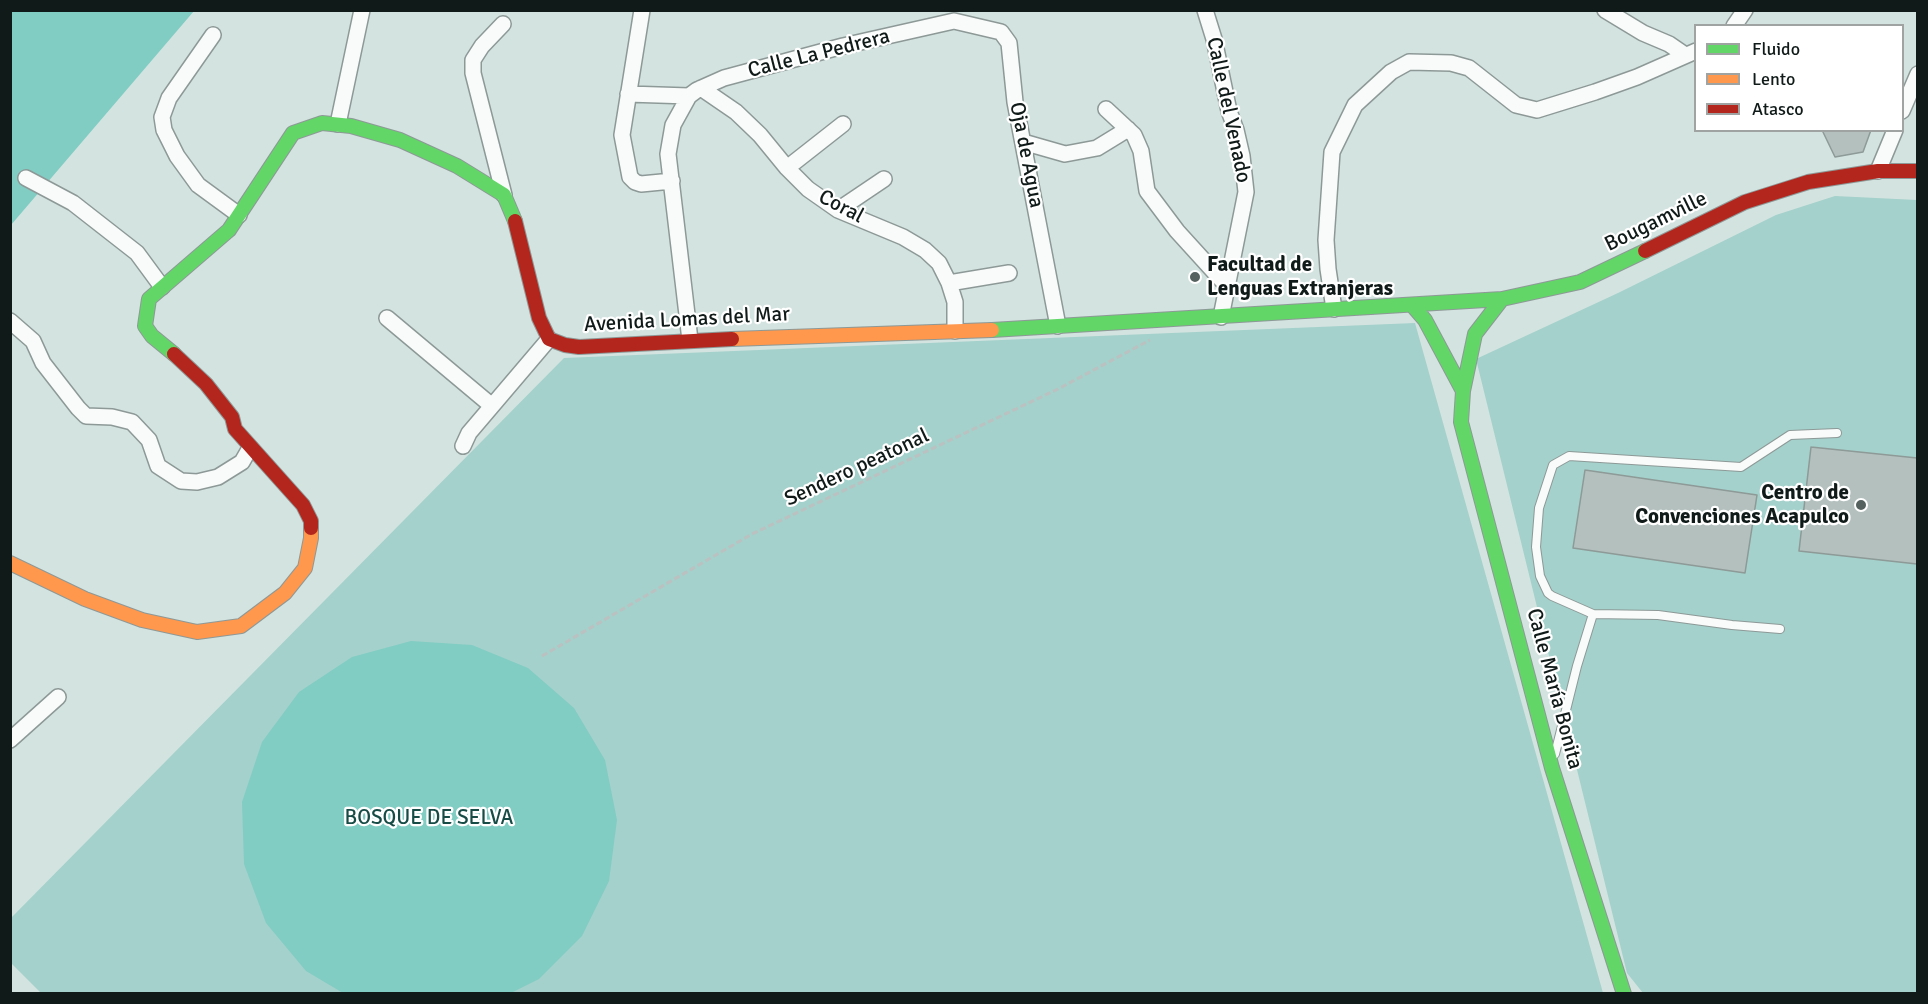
<!DOCTYPE html>
<html>
<head>
<meta charset="utf-8">
<style>
	body { margin:0 }
	#map { position:relative; width:1928px; height:1004px; overflow:hidden; background:#d3e3e0; font-family:Signika,sans-serif }
	canvas { display:block }
	.frame { position:absolute; inset:0; border:12px solid #101b19; pointer-events:none }
	.legend { position:absolute; left:1694px; top:24px; width:210px; height:108px; box-sizing:border-box; background:#fff; border:2px solid #9fa4a3; margin:0; padding:8px 10px; list-style:none; font-size:18px; color:#101b19 }
	.legend li { display:flex; align-items:center; gap:12px; height:30px }
	.legend b { width:30px; border:2px solid #9fa4a3 }
</style>
</head>
<body>
<div id="map">
<canvas width="1928" height="1004"></canvas>
<div class="frame"></div>
<ul class="legend">
<li><b style="height:8px;background:#63d668"></b>Fluido</li>
<li><b style="height:8px;background:#ff974d"></b>Lento</li>
<li><b style="height:8px;background:#b3261e"></b>Atasco</li>
</ul>
</div>
<script>
const g = document.querySelector('canvas').getContext('2d');
g.lineJoin = 'round';
function fill(path, color) { g.fillStyle = color; g.fill(path, 'evenodd'); }
const toPath = rows => new Path2D(rows.map(r => 'M' + r).join(''));
function stroke(path, color, width, dash) { g.strokeStyle = color; g.lineWidth = width; g.lineCap = dash ? 'butt' : 'round'; g.setLineDash(dash || []); g.stroke(path); }
function write(font, color, halo, rows, align = 'center') {
  g.font = font + ' Signika,sans-serif'; g.lineWidth = 4.5; g.setLineDash([]); g.textBaseline = 'middle'; g.strokeStyle = halo; g.fillStyle = color; for (const [text, x, y, turn = 0] of rows) {
    g.save(); g.translate(x, y); g.rotate((+turn || 0) * Math.PI / 180); g.textAlign = isNaN(turn) ? turn : align; if (halo) g.strokeText(text, 0, 0); g.fillText(text, 0, 0); g.restore();
  }
}
const green = toPath([
	[1835,196,1917,200,1917,993,1643,993,1627,973,1476,359,1618,293,1776,215],
	[1415,323,1603,993,42,994,11,963,10,919,564,358]
]);
const forest = toPath([
	[11,11,194,11,11,225],
	[411,641,472,645,528,668,574,708,605,760,617,820,609,881,582,936,539,979,511,993,343,993,306,971,266,923,244,864,242,802,262,742,299,692,352,657]
]);
const building = toPath([
	[1822,130,1871,130,1863,152,1835,157,1822,130],
	[1811,447,1917,458,1917,564,1799,551,1811,447],
	[1585,470,1757,495,1745,573,1573,548,1585,470]
]);
const path = toPath([
	[542,656,752,534,1058,389,1150,340]
]);
const lane = toPath([
	[1780,629,1732,625,1658,615,1593,614,1552,596,1548,593,1540,576,1536,547,1539,508,1553,465,1569,456,1741,467,1790,435,1837,433],
	[1555,754,1577,666,1593,614]
]);
const street = toPath([
	[642,10,622,135,630,177,635,182,641,184,672,181],
	[1205,10,1214,39,1229,111,1236,130,1242,156,1246,192,1221,317],
	[1605,10,1643,33,1669,44,1685,55],
	[503,24,482,46,473,60,473,73,504,195],
	[1734,26,1745,10],
	[213,35,169,98,162,117,164,130,177,156,198,185,239,215],
	[701,88,736,112,760,135,787,168,808,189,838,210,903,237,925,250,939,263,949,283,955,302,955,331],
	[628,94,689,96],
	[1106,109,1134,135,1141,151,1147,191,1177,231,1227,286],
	[1902,111,1918,74],
	[338,124,362,10],
	[1023,142,1065,154,1097,148,1128,129],
	[787,168,843,124],
	[1878,171,1895,130],
	[26,178,73,203,137,253,162,287],
	[838,210,884,179],
	[949,283,1009,273],
	[1334,309,1328,269,1326,240,1332,152,1355,105,1391,72,1409,62,1451,63,1469,68,1516,105,1537,110,1595,92,1637,77,1696,51],
	[387,318,492,406],
	[10,321,33,341,43,363,78,408,86,416,112,417,132,422,149,440,158,466,181,481,197,482,218,477,242,462,250,448],
	[690,340,668,154,673,125,689,96,697,90,724,78,843,46,954,21,1001,32,1009,43,1015,102,1058,326],
	[463,446,469,433,549,339],
	[10,740,58,697]
]);
const fast = toPath([
	[1502,299,1475,334,1463,391,1461,422,1552,768,1624,994],
	[1412,305,1425,320,1463,391],
	[992,330,1502,299,1580,282,1645,251],
	[174,354,152,336,145,326,149,299,229,230,293,133,322,123,351,126,400,140,457,166,504,195,515,221]
]);
const slow = toPath([
	[732,339,992,330],
	[10,563,85,599,142,620,197,632,241,626,285,593,305,568,311,538,311,528]
]);
const jam = toPath([
	[515,221,539,318,549,339,565,345,579,347,732,339],
	[1645,251,1745,202,1808,182,1878,171,1918,171],
	[174,354,206,384,232,417,235,429,303,505,311,521,311,528]
]);
const markers = [
	[1195,277,6,"#54615f"],
	[1861,505,6,"#54615f"]
];
const streetNames = [
	["Calle La Pedrera",819,54,-14],
	["Calle del Venado",1228,110,78],
	["Oja de Agua",1026,155,79],
	["Coral",841,207,28],
	["Bougamville",1656,222,-26],
	["Avenida Lomas del Mar",687,320,-3],
	["Sendero peatonal",857,468,-25],
	["Calle María Bonita",1554,689,75]
];
const poiNames = [
	["Facultad de",1207,265],
	["Lenguas Extranjeras",1207,289],
	["Centro de",1849,493,"right"],
	["Convenciones Acapulco",1849,517,"right"]
];
const parkNames = [
	["BOSQUE DE SELVA",429,818]
];
fill(green, '#a4d1cb');
fill(forest, '#81cdc4');
fill(building, '#b3c0be');
stroke(building, '#8d9a97', 1.5);
stroke(lane, '#8d9997', 10);
stroke(street, '#8d9997', 18);
stroke(fast, '#8d9997', 16);
stroke(slow, '#8d9997', 16);
stroke(jam, '#8d9997', 16);
stroke(path, '#bbc1c0', 3, [6, 3]);
stroke(lane, '#f8fbfa', 8);
stroke(street, '#f8fbfa', 15);
stroke(fast, '#63d668', 14);
stroke(slow, '#ff974d', 14);
stroke(jam, '#b3261e', 14);
for (const [x, y, r, color] of markers) { const dot = new Path2D(); dot.arc(x, y, r, 0, 2 * Math.PI); g.fillStyle = color; g.fill(dot); stroke(dot, '#fff', 2); }
write('21px', '#101b19', '#fff', streetNames);
write('bold 21px', '#101b19', '#fff', poiNames, 'left');
write('21px', '#164b46', '#fff', parkNames);
</script>
</body>
</html>
